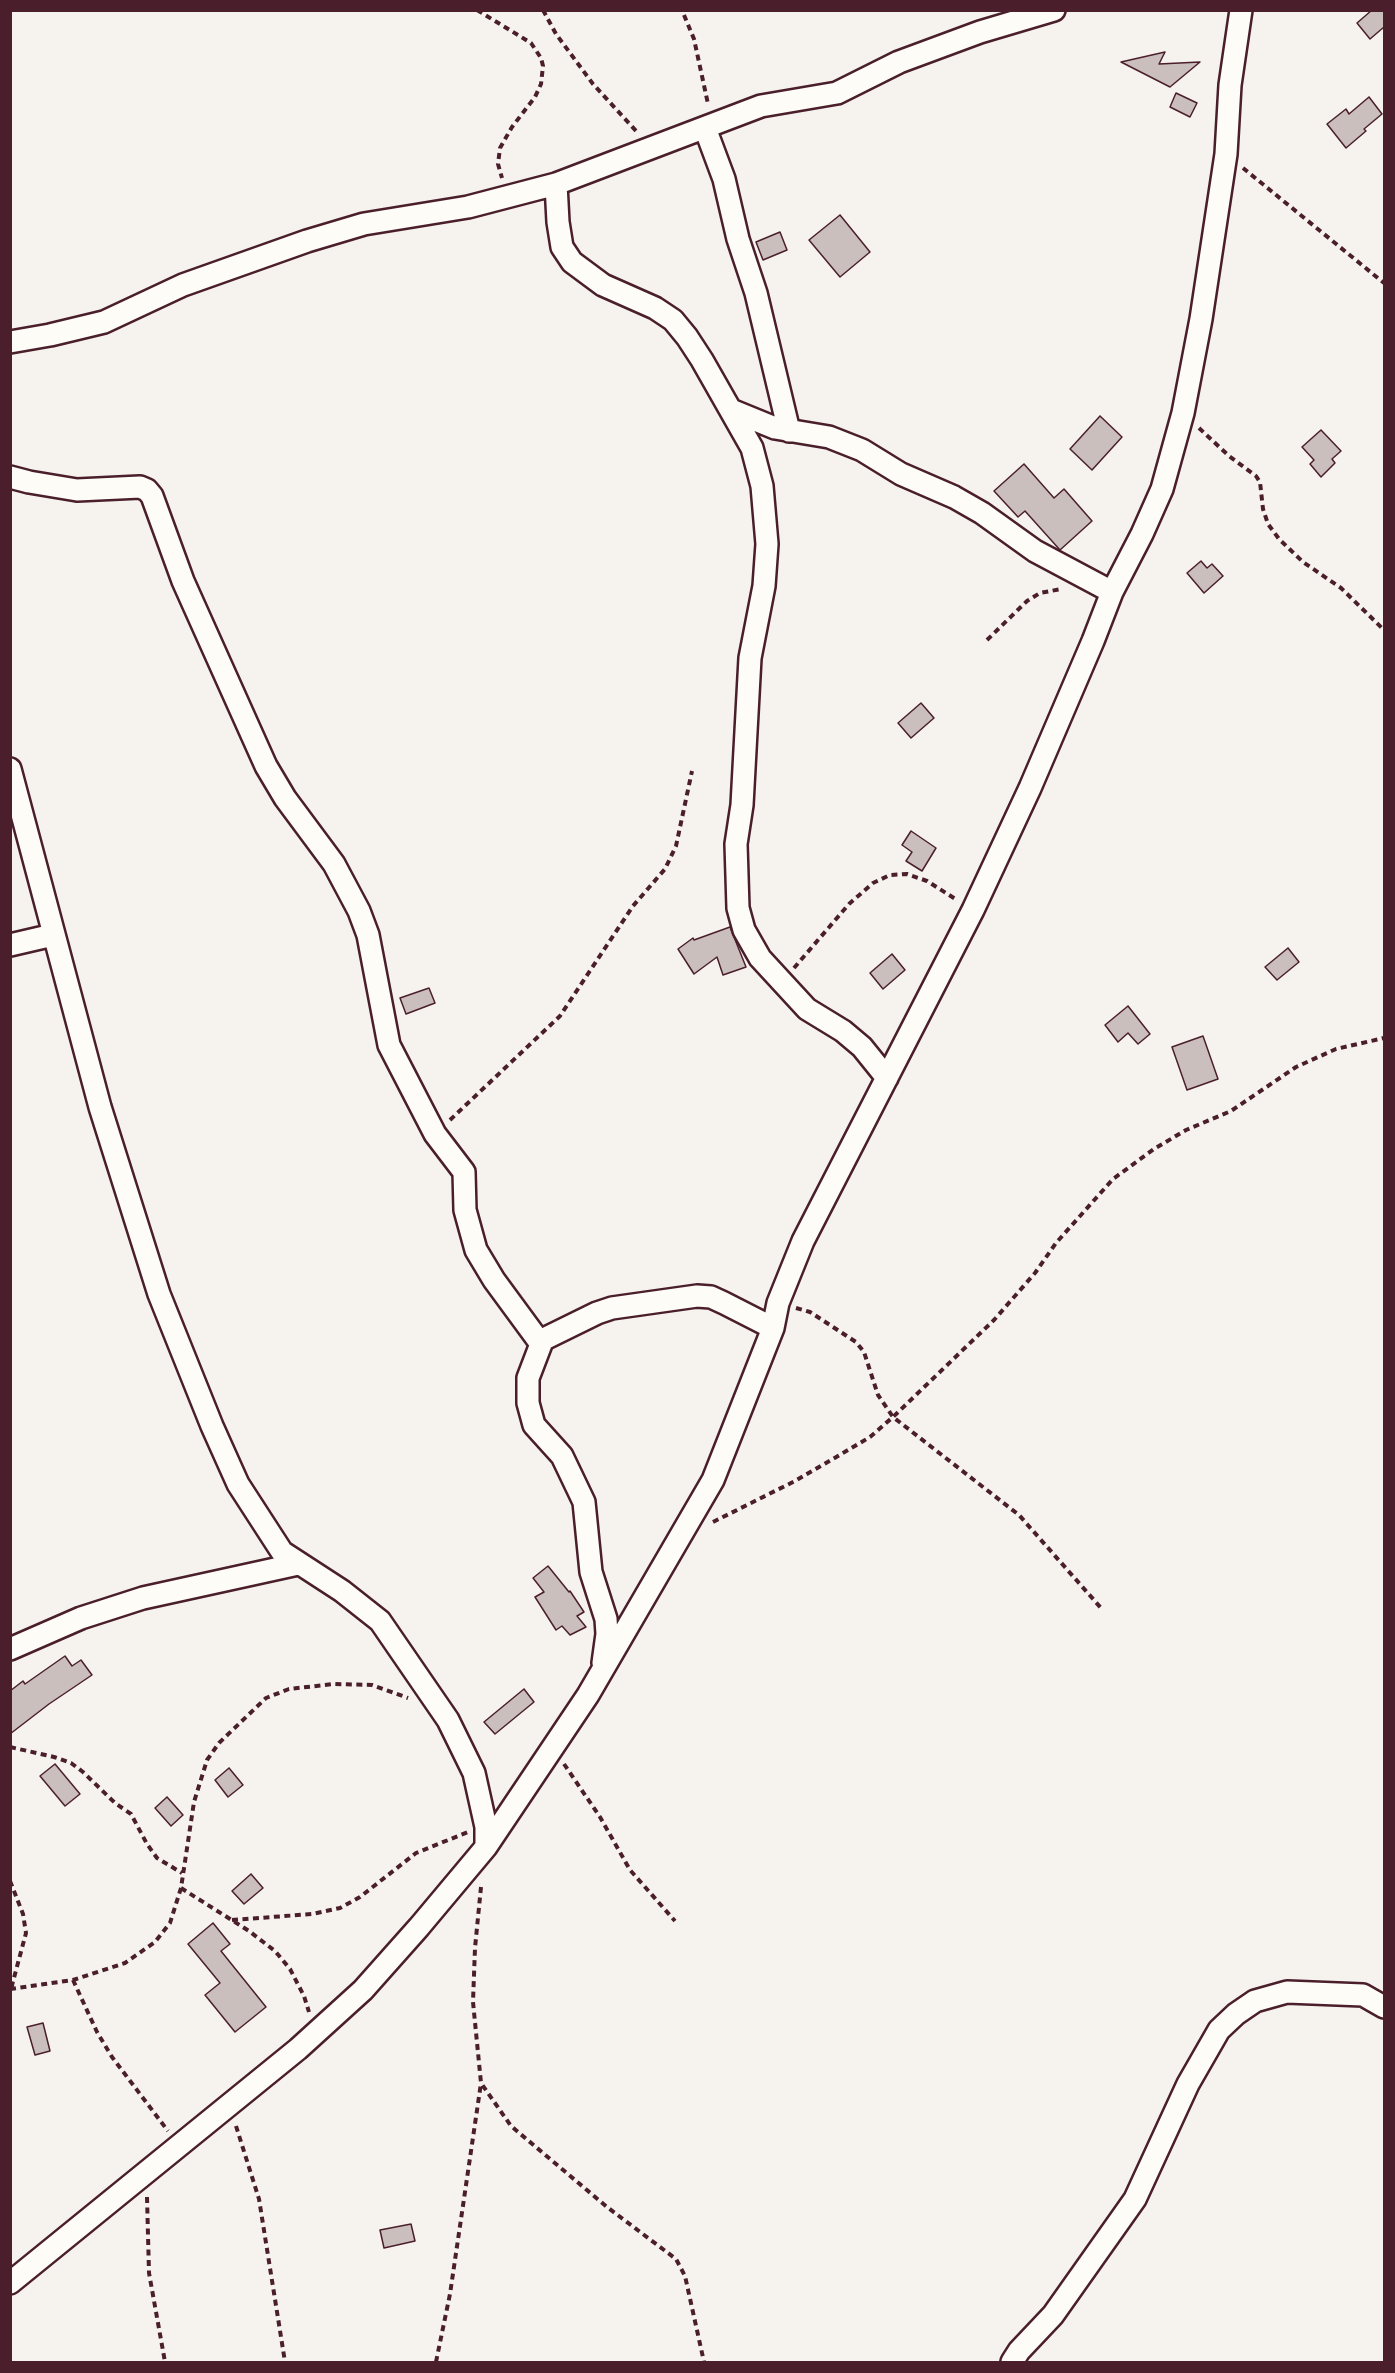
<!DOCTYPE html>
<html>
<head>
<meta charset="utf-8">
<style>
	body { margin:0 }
	#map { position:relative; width:1395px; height:2373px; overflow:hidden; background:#f6f3ef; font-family:Sriracha,sans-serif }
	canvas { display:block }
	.frame { position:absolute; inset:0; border:12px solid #4a1f2b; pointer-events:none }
</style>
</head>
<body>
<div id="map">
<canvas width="1395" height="2373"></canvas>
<div class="frame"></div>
</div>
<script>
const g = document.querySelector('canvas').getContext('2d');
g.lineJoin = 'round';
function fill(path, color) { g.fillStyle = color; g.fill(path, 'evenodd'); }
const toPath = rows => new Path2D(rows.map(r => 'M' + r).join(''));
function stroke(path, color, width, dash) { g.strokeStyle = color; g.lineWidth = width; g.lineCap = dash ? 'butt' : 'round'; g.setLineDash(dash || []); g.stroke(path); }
const building = toPath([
	[1372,10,1384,10,1384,27,1370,39,1357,23,1372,10],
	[1165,52,1159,64,1200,62,1170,87,1121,62,1165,52],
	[1176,93,1197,103,1190,117,1170,107,1176,93],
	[1369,97,1382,114,1364,129,1366,131,1346,148,1327,124,1346,109,1349,114,1369,97],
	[840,215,870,252,840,277,809,240,840,215],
	[780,232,787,250,763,260,756,242,780,232],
	[1100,416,1122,437,1092,470,1070,449,1100,416],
	[1321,430,1341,451,1332,459,1335,463,1321,477,1310,464,1314,460,1302,447,1321,430],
	[1024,464,1054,498,1064,489,1092,521,1060,550,1025,511,1018,517,994,491,1024,464],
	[1201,561,1207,568,1212,564,1223,576,1204,593,1187,573,1201,561],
	[921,703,934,718,911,738,898,723,921,703],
	[911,831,936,848,922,871,906,861,912,852,902,845,911,831],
	[730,927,746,967,723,975,717,957,694,974,678,949,693,938,694,940,730,927],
	[1288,948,1299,962,1277,980,1265,967,1288,948],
	[892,954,905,970,883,989,870,973,892,954],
	[429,988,435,1003,406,1014,400,998,429,988],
	[1128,1006,1150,1034,1138,1044,1128,1033,1118,1042,1105,1025,1128,1006],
	[1203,1036,1218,1079,1187,1090,1172,1047,1203,1036],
	[548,1566,569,1592,570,1591,584,1612,577,1616,586,1627,570,1635,562,1626,556,1630,535,1597,544,1592,533,1578,548,1566],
	[65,1656,72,1666,81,1660,92,1675,49,1704,10,1734,10,1691,23,1681,25,1684,65,1656],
	[524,1689,534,1702,495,1734,484,1722,524,1689],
	[55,1764,80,1794,65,1806,40,1776,55,1764],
	[229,1768,243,1785,228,1797,215,1780,229,1768],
	[167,1797,183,1815,171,1826,155,1808,167,1797],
	[251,1874,263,1888,244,1904,232,1891,251,1874],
	[213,1923,230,1944,221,1951,266,2007,235,2032,205,1995,220,1983,188,1944,213,1923],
	[43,2023,50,2051,35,2055,27,2027,43,2023],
	[411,2224,415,2241,384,2248,380,2230,411,2224]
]);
const path = toPath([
	[477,10,531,43,541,58,543,66,541,84,535,97,512,127,500,148,498,164,502,178],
	[543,10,556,34,593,84,638,133],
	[684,15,694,39,708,104],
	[1243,168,1384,283],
	[1199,428,1229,456,1256,476,1260,482,1263,509,1268,524,1279,539,1303,562,1341,588,1384,630],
	[987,640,1027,601,1040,593,1061,589],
	[794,968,849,904,873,883,890,875,907,874,927,881,957,900],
	[450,1120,560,1016,633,906,665,869,676,846,692,771],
	[796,1308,810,1312,856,1342,864,1352,878,1395,893,1417,1019,1515,1101,1608],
	[713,1522,795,1481,838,1456,870,1437,893,1417,994,1320,1035,1273,1056,1243,1113,1179,1154,1149,1186,1130,1231,1111,1296,1067,1336,1049,1384,1038],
	[10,1747,54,1757,71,1763,83,1772,115,1803,131,1814,147,1844,157,1858,182,1873],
	[564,1764,600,1817,630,1870,675,1921],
	[10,1881,23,1914,26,1933,11,1989],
	[481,1887,475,1948,473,2002,481,2083,511,2126,607,2207,676,2259,685,2276,704,2362],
	[181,1888,249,1931,275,1951,290,1969,304,1996,309,2012],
	[232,1920,312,1914,340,1908,360,1897,416,1853,468,1832],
	[73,1980,97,2032,112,2057,168,2131],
	[10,1989,73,1980,125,1963,155,1942,170,1923,181,1888,194,1802,207,1760,219,1743,266,1698,289,1689,334,1684,372,1685,408,1698],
	[236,2126,259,2199,285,2362],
	[147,2197,149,2273,165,2362],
	[436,2362,450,2294,481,2083]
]);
const minor = toPath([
	[705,128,724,179,738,239,756,293,789,431],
	[556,184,558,222,562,247,572,262,603,285,655,308,673,320,687,337,702,360,752,448,762,486,767,544,764,586,750,658,742,805,736,844,738,908,744,930,760,958,807,1009,843,1031,862,1047,887,1078],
	[10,342,50,335,104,322,183,285,307,241,364,224,468,207,556,184,761,106,837,93,899,62,980,32,1054,10],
	[731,410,775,428,829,437,862,450,901,474,954,497,982,513,1035,551,1112,592],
	[10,477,29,482,77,490,140,487,147,490,152,496,183,581,266,766,285,798,334,864,359,911,368,935,389,1045,435,1134,464,1172,465,1210,476,1250,494,1280,541,1344,528,1378,528,1403,534,1425,562,1456,584,1502,591,1572,606,1619,607,1634,603,1663],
	[10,769,100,1107,159,1294,212,1426,238,1484,282,1552,342,1591,380,1621,448,1720,474,1773,486,1827,486,1847],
	[10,945,53,935],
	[540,1341,597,1313,612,1308,697,1296,711,1297,724,1303,773,1328],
	[10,1649,81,1618,143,1598,298,1564],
	[10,2283,298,2049,363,1990,419,1927,486,1847,588,1695,713,1480,773,1328,778,1303,803,1241,973,910,1030,788,1093,641,1112,592,1142,534,1162,489,1183,413,1201,319,1226,154,1230,85,1241,10],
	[1012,2362,1019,2351,1053,2315,1135,2199,1188,2084,1219,2030,1236,2014,1255,2001,1287,1992,1363,1995,1384,2007]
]);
fill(building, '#cbbfbe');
stroke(building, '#4a1f2b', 1.5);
stroke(minor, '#4a1f2b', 26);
stroke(path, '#4a1f2b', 4, [6, 4.5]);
stroke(minor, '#fdfcf7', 21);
</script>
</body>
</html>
